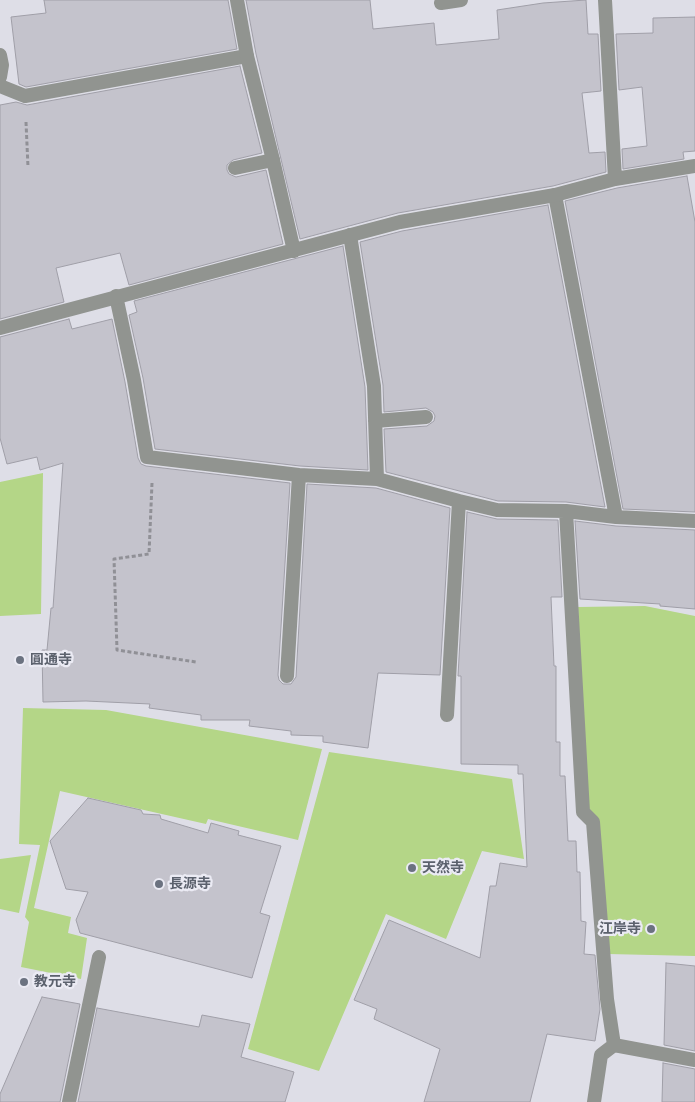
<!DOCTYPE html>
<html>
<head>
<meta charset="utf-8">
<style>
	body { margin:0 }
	canvas { display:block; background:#dedee7 }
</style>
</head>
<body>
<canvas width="695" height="1102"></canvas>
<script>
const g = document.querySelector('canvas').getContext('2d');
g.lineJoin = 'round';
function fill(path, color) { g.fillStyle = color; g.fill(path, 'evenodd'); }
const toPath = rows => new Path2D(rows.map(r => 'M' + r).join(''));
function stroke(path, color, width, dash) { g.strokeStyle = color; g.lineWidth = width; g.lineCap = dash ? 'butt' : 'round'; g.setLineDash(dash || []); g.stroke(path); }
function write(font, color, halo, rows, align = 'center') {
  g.font = font + ' Arial,"Noto Sans JP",sans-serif'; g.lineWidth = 4.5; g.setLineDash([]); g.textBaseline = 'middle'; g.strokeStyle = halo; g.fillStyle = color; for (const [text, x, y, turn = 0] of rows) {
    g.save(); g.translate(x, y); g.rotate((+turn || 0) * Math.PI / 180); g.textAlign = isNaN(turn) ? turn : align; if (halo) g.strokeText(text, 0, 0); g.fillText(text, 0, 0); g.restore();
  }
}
const green = toPath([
	[43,473,41,614,0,616,0,482],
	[645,606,695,616,695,956,608,954,586,808,578,607],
	[23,708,106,710,322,749,298,840,208,819,206,824,60,791,34,908,71,917,68,933,87,938,81,979,21,967,29,922,25,917,40,845,19,844],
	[329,752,512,779,524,859,482,851,446,939,386,914,319,1071,248,1049],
	[31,855,19,913,0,909,0,859]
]);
const building = toPath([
	[44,0,228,0,237,49,26,87,19,84,11,17,46,13,44,0],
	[246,0,370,0,373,29,434,23,436,45,499,39,497,10,543,3,586,0,588,34,598,34,601,91,582,93,589,153,605,152,606,172,553,186,398,213,300,239,256,54,246,0],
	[695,17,695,151,683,152,684,159,623,169,622,149,647,146,642,87,619,90,616,34,653,33,653,18,695,17],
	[240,66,262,153,233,160,227,165,227,170,229,174,236,177,266,170,283,244,129,285,120,253,56,268,64,302,0,319,0,105,16,102,27,105,240,66],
	[687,176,695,222,695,512,623,509,565,201,617,188,687,176],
	[548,205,605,507,566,502,498,501,386,472,384,429,427,426,434,421,435,416,433,412,426,408,384,412,383,385,360,242,402,231,548,205],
	[343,246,365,387,368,470,300,466,155,449,143,378,129,315,137,312,134,301,343,246],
	[69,319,72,329,112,319,125,382,138,458,141,464,146,466,290,483,278,675,279,680,283,684,291,684,296,677,307,484,376,488,450,508,440,675,378,673,368,748,323,742,323,736,291,735,291,731,249,726,250,720,201,720,201,715,149,708,150,704,86,701,43,702,42,650,47,650,51,608,53,608,63,463,40,470,37,457,7,464,0,438,0,337,69,319],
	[467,512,497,519,558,520,562,597,551,597,554,666,556,666,556,742,560,742,560,776,565,776,568,841,576,841,577,872,580,872,581,921,586,922,584,954,595,955,600,1009,595,1041,547,1034,530,1102,424,1102,440,1049,374,1019,377,1009,354,1000,389,920,480,958,490,886,496,886,500,863,527,867,523,774,518,774,518,765,461,764,461,676,458,676,467,512],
	[575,521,616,526,695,530,695,609,660,606,660,604,580,599,575,521],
	[88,798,141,810,143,814,160,815,161,819,208,833,211,823,239,831,238,835,281,846,260,913,270,916,252,978,80,933,76,920,88,892,66,889,50,841,88,798],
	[666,963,695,966,695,1051,664,1045,666,963],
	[42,997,80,1004,60,1102,0,1102,0,1094,42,997],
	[97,1008,199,1027,202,1015,250,1024,241,1057,294,1072,285,1102,78,1102,97,1008],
	[663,1063,695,1069,695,1102,662,1102,663,1063]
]);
const path = toPath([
	[26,122,28,167],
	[152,483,149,554,114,559,117,650,196,662]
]);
const service = toPath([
	[441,3,461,0],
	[0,55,2,65,0,77],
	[0,86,25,96,247,56],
	[235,168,273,160],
	[555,195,616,517,695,521],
	[350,235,374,386,377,479],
	[116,296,134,380,147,457,299,475,377,479,459,501,497,510,566,511,616,517],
	[375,421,426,417],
	[566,511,583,812,593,822,607,999,614,1045],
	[287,676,299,475],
	[447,715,459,501],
	[69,1102,99,957],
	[594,1102,601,1055,614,1045,695,1060]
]);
const minor = toPath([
	[237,0,247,56,273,160,294,251],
	[605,0,615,179],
	[0,328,400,222,555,195,615,179,695,166]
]);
const markers = [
	[20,660,5,"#6b7280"],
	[412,868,5,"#6b7280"],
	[159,884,5,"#6b7280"],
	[651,929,5,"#6b7280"],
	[24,982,5,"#6b7280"]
];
const worshipNames = [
	["圓通寺",30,660],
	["天然寺",422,868],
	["長源寺",169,884],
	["江岸寺",641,929,"right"],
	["教元寺",34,982]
];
fill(green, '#b4d687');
fill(building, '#c4c3cc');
stroke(building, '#a09fa8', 1);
stroke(path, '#909096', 3, [4, 2.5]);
stroke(service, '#919490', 14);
stroke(minor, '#919490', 14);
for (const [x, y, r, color] of markers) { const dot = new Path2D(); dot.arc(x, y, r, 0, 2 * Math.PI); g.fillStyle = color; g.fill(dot); stroke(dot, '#ebebf4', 2); }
write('bold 14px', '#5b616d', '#ebebf4', worshipNames, 'left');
</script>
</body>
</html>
